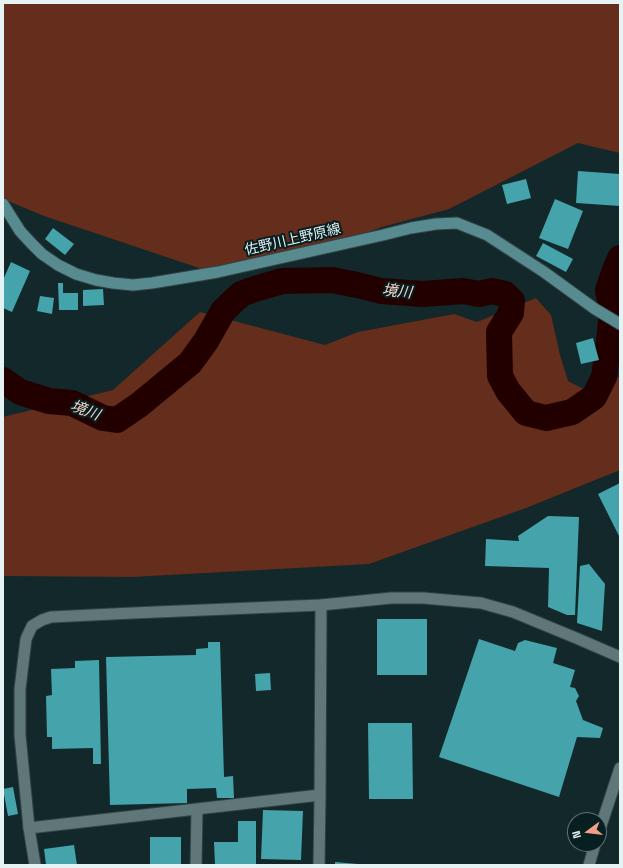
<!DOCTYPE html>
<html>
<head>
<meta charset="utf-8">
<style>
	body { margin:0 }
	#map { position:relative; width:623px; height:868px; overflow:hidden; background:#12282a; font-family:"Space Grotesk",sans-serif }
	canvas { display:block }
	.frame { position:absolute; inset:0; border:4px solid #e6f3f5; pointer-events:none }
	.north { position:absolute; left:567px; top:812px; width:40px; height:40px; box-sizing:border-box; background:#081f21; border:1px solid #617476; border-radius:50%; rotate:255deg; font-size:11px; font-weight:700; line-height:16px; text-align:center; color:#e6f3f5 }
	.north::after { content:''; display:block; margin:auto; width:14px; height:18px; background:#f39f86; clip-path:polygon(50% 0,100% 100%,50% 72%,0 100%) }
</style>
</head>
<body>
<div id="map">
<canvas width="623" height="868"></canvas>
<div class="frame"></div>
<div class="north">N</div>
</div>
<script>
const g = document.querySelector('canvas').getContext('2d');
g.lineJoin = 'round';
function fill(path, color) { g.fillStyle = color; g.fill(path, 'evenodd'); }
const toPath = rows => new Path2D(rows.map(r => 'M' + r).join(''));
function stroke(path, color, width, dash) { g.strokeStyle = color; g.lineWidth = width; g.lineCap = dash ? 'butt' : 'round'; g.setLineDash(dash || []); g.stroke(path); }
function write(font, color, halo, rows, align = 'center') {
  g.font = font + ' "Space Grotesk","Noto Sans JP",sans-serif'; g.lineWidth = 4; g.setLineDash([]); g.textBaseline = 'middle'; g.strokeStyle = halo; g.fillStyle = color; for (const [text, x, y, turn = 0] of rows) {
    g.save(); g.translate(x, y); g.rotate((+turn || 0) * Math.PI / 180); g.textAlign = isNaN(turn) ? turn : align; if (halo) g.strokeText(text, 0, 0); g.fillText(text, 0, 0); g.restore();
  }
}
const green = toPath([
	[3,3,620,3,620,153,578,143,449,209,382,227,318,251,217,274,44,216,3,199],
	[536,298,551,315,560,355,568,381,593,394,620,376,620,470,526,508,369,564,132,577,3,576,3,417,113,390,200,312,325,345,358,332,454,314,477,322]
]);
const river = toPath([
	[3,380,20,392,49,401,72,403,103,418,117,420,139,405,190,363,206,341,223,311,241,294,255,289,282,281,332,280,357,285,381,291,423,294,463,291,479,294,492,291,505,294,512,301,511,313,499,332,500,376,508,391,526,413,546,418,572,412,594,397,604,377,609,341,612,312,608,290,615,270,620,258]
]);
const building = toPath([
	[578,171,620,174,620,206,576,203],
	[526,179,531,198,507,204,502,185],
	[555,199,583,211,568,249,539,238],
	[53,228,74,244,65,255,45,239],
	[543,243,573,259,566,272,536,256],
	[11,262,30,271,12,312,3,308,3,280],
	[58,283,63,283,63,293,78,293,78,310,59,310],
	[103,289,104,305,83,306,83,290],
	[40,296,54,298,52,314,37,311],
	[593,338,599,360,581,364,576,343],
	[620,483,620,538,598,494],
	[548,516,579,517,575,615,567,615,548,607,549,568,485,566,486,539,519,541,518,536],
	[589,564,605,584,602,631,577,623,580,566],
	[377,619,427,619,427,675,377,675],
	[479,639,515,651,518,643,525,640,557,648,553,663,575,670,570,687,575,688,579,696,576,701,583,720,603,728,600,738,577,737,559,797,439,757],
	[208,642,220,642,224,777,233,776,234,798,217,798,216,788,187,789,187,803,110,805,106,657,196,655,196,649,208,648],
	[99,660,101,764,93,764,93,748,52,749,52,737,47,737,46,696,52,695,51,669,75,668,75,661],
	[270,673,271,690,256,691,255,674],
	[368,723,412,723,413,799,369,799],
	[13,787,18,814,8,816,3,789],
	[263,810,303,811,301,860,261,859],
	[238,821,256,821,256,865,215,865,214,842,238,842],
	[150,837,181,837,181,865,150,865],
	[74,845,77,865,46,865,44,849],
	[335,862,358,864,358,865,335,865]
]);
const minor = toPath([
	[29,828,320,795],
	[196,865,197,809],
	[319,865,320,795,321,605]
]);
const tertiary = toPath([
	[599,832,620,768],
	[35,865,29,828,20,735,20,689,26,639,32,626,42,620,51,617,133,613,321,605,391,598,423,598,481,603,513,612,576,638,620,657],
	[589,865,595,844]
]);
const secondary = toPath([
	[3,204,20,231,31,243,42,254,58,265,76,274,96,280,113,283,133,285,152,283,218,272,383,235,411,228,436,224,457,223,487,235,544,272,595,309,620,324]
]);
const streetNames = [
	["佐野川上野原線",293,240,-13]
];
const waterNames = [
	["境川",397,292,6],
	["境川",85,411,21]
];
fill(green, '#642d1c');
stroke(river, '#230000', 26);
fill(building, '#44a3ab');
stroke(minor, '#334345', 13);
stroke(tertiary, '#334345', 13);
stroke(secondary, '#334345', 13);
stroke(minor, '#5f7779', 11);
stroke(tertiary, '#5f7779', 11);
stroke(secondary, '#588b90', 11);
write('14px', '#e6f3f5', '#081f21', streetNames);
write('italic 15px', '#fcd5c9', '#081f21', waterNames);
</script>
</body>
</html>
